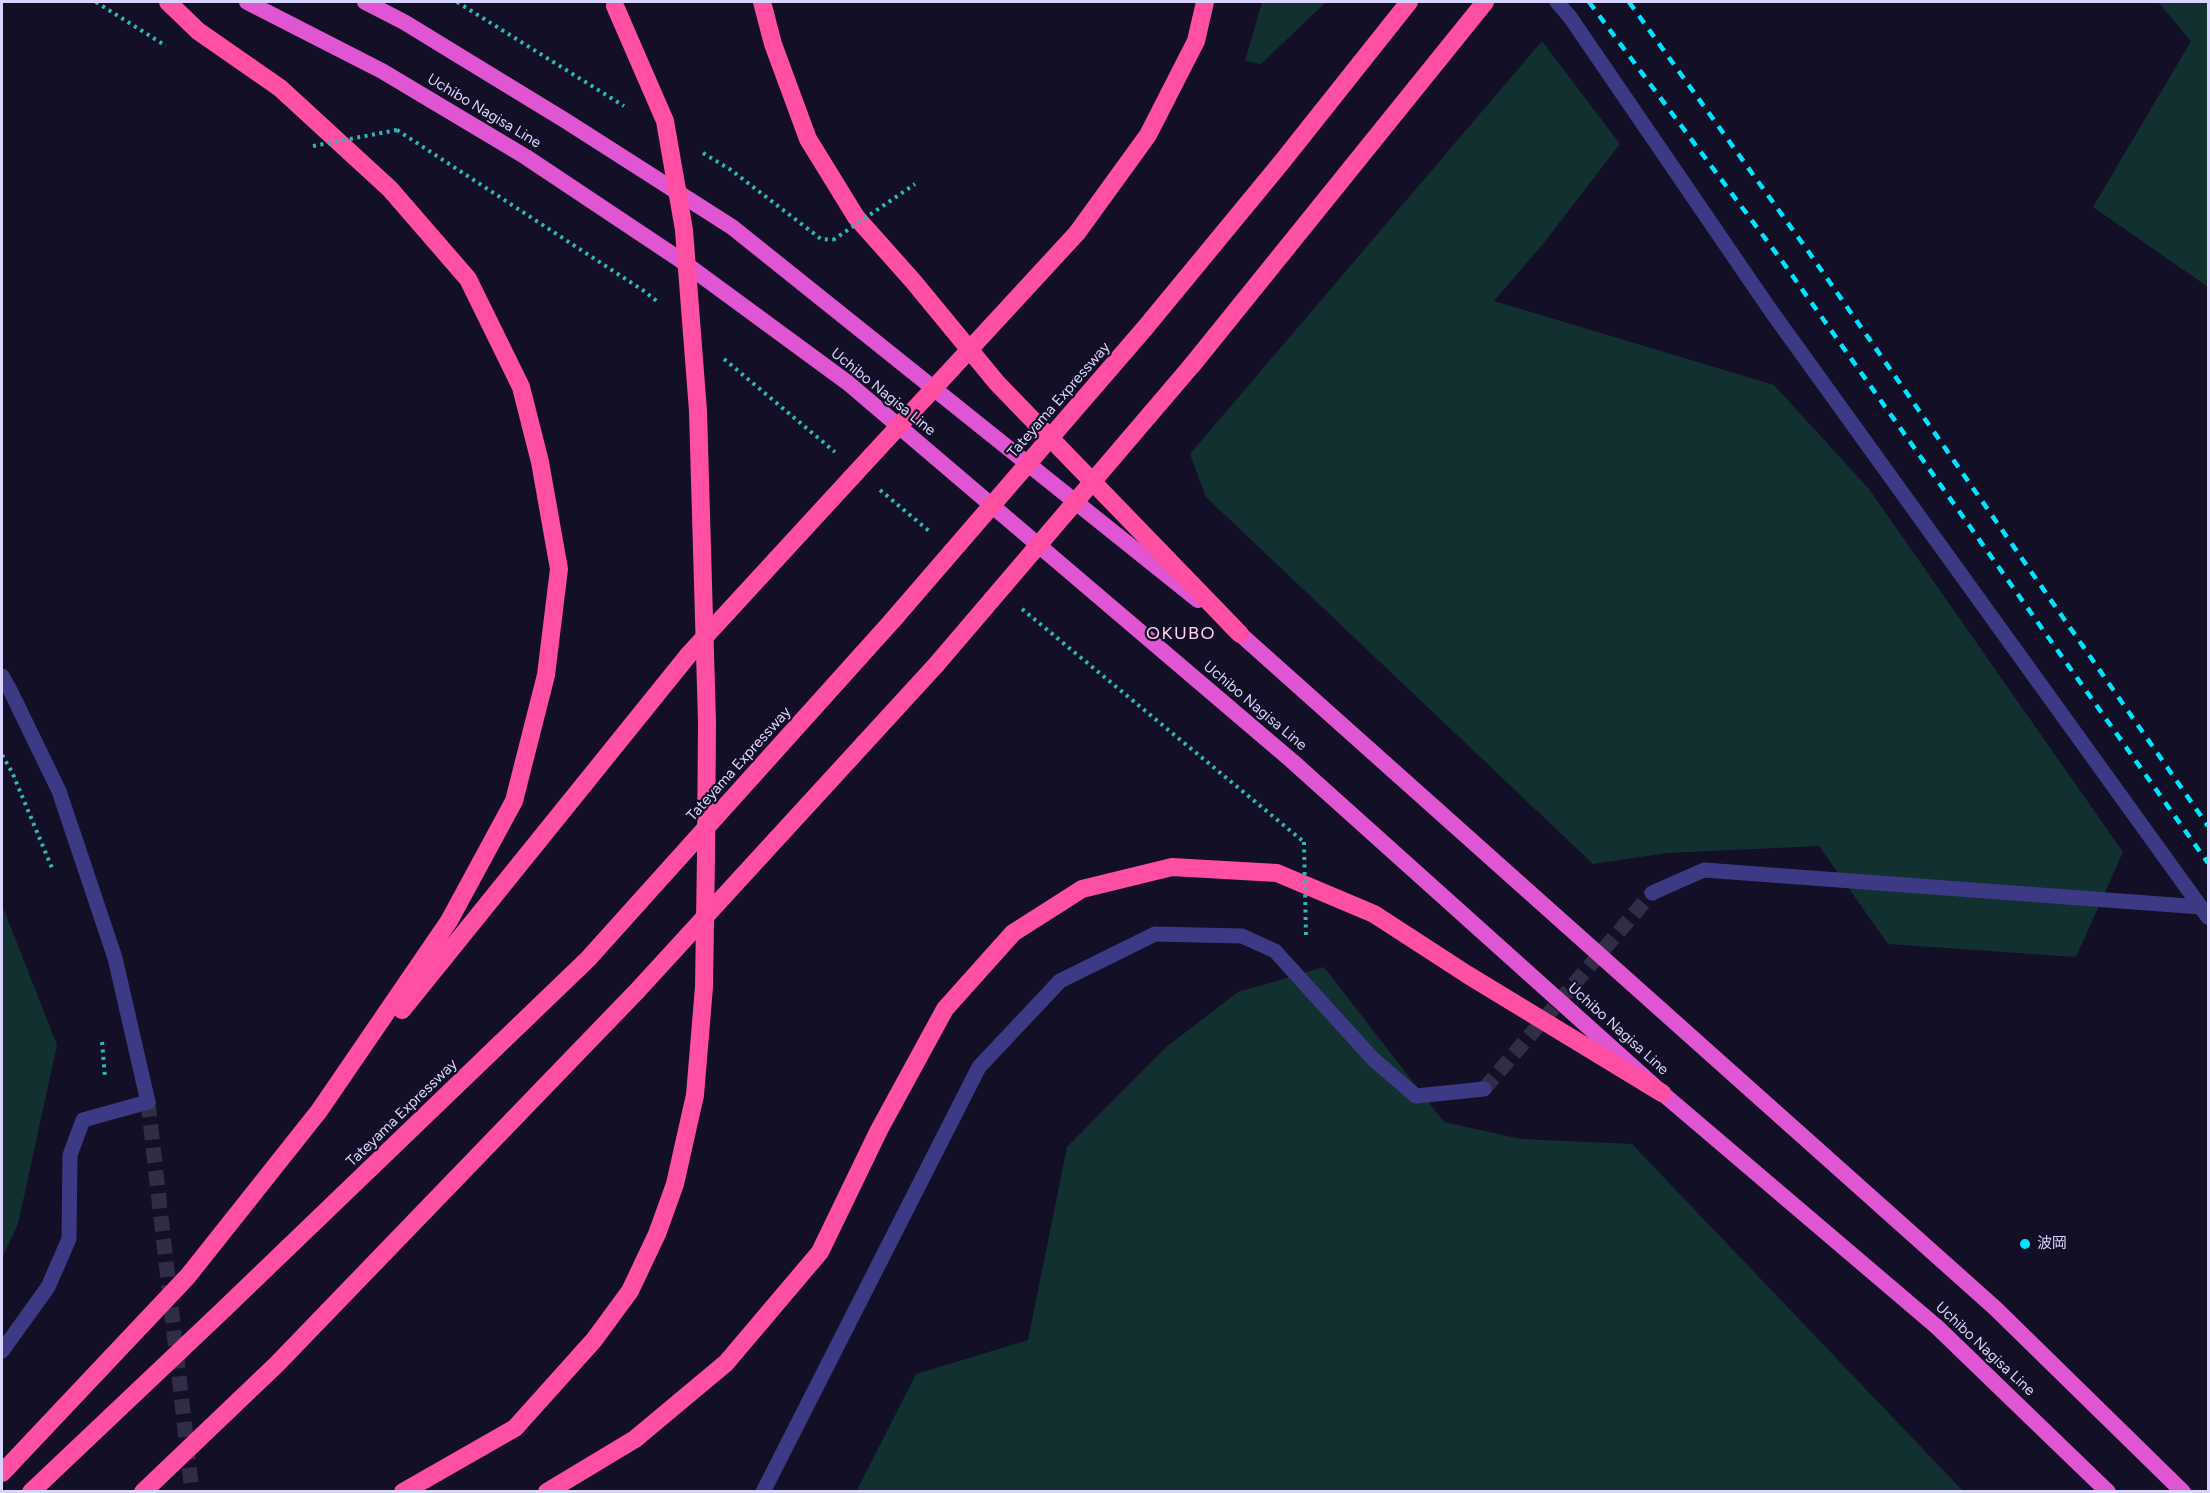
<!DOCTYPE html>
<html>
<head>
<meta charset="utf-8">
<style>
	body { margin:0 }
	#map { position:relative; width:2210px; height:1493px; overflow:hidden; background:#130f26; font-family:Figtree,sans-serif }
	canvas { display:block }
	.frame { position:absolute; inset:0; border:3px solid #d9d4ff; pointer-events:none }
</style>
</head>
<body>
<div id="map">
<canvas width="2210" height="1493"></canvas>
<div class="frame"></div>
</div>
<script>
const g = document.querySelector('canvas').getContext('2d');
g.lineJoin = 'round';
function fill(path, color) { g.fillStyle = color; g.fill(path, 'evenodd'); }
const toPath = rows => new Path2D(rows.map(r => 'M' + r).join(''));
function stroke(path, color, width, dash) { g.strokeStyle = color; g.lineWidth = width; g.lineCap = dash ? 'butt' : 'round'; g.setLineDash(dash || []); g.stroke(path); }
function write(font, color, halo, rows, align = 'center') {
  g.font = font + ' Figtree,"Noto Sans JP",sans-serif'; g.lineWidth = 4.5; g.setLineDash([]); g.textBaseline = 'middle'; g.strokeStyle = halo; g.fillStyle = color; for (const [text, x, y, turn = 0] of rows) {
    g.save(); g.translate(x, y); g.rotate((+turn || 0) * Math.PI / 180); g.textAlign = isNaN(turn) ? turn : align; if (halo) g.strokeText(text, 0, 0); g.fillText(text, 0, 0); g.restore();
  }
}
const green = toPath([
	[1262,2,1326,2,1261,64,1245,61],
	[2158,2,2208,2,2208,287,2093,207,2191,41],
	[1542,41,1620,144,1543,244,1494,301,1774,385,1869,489,2123,852,2076,957,1888,944,1819,846,1667,853,1593,864,1206,497,1190,454],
	[2,905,57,1045,18,1224,2,1258],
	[1324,967,1444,1122,1521,1139,1632,1144,1963,1491,856,1492,916,1374,1028,1340,1067,1147,1165,1048,1238,992]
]);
const minorTunnel = toPath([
	[1484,1089,1652,893]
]);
const tertiaryTunnel = toPath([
	[148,1102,192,1492]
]);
const path = toPath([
	[96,2,166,46],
	[457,2,624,106],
	[397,130,644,291,659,303],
	[703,153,731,170,821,239,833,240],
	[724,359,835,452],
	[880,490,929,531],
	[1022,609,1304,842],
	[2,755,12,772,52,868],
	[102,1042,105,1077]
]);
const minor = toPath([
	[1557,2,1570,17,1771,311,2208,917],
	[1652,893,1704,870,2201,907],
	[2,1351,48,1287,69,1239,70,1155,83,1120,148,1102],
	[763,1492,979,1067,1060,981,1155,934,1242,936,1275,951,1373,1059,1416,1096,1484,1089]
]);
const tertiary = toPath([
	[2,676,10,690,59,791,115,958,148,1102]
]);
const trunk = toPath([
	[247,2,382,71,526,157,679,259,848,383,1292,761,1662,1093,1937,1327,2108,1492],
	[365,2,404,22,566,121,732,227,1198,600],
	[1230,625,1995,1308,2183,1492]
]);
const motorway = toPath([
	[762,2,773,44,808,139,856,217,913,281,997,383,1240,634],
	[1077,233,1148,135,1196,41,1205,2],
	[1145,328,1281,163,1409,2],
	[1193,364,1485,2],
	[402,1010,690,653,851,478],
	[2,1473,188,1276,319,1111,449,921,514,801,546,675,559,569,540,462,521,387,468,279,390,189,280,88,198,31,168,2],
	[31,1492,221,1312,588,959,892,621],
	[143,1492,277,1364,637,991,936,665],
	[403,1492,515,1428,594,1340,630,1291,657,1234,675,1184,695,1095],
	[547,1492,635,1439,726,1363,820,1252,879,1130,945,1009,1013,933,1082,889,1172,867,1277,873,1374,914,1468,975,1662,1093]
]);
const rail = toPath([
	[1589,2,1782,261,2208,863],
	[1629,2,1808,251,2208,826]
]);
const pathBridge = toPath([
	[313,146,397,130],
	[833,240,915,184],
	[1304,842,1306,937]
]);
const motorwayBridge = toPath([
	[615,6,665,121,684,230,698,411,707,722,706,856,704,987,695,1095],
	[851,478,1077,233],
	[892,621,1145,328],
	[936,665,1193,364]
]);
const markers = [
	[2025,1244,6,"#00e5ff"]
];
const streetNames = [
	["Uchibo Nagisa Line",484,111,31],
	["Uchibo Nagisa Line",883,392,39],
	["Tateyama Expressway",1059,400,-49],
	["Uchibo Nagisa Line",1255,706,40],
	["Tateyama Expressway",739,764,-48],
	["Uchibo Nagisa Line",1618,1029,42],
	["Tateyama Expressway",402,1113,-44],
	["Uchibo Nagisa Line",1985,1349,43]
];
const poiNames = [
	["波岡",2037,1244]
];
const quarterNames = [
	["OKUBO",1181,634]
];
fill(green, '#12302f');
stroke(minorTunnel, '#312d47', 15, [15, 8]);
stroke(tertiaryTunnel, '#312d47', 15, [15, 8]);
stroke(path, '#2fb8b0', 4, [3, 4.5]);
stroke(minor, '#3d3a85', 15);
stroke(tertiary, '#3d3a85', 15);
stroke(trunk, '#e055d1', 16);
stroke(motorway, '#ff4fa3', 18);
stroke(rail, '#00e5ff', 4.5, [9, 8]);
stroke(pathBridge, '#2fb8b0', 4, [3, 4.5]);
stroke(motorwayBridge, '#ff4fa3', 18);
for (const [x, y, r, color] of markers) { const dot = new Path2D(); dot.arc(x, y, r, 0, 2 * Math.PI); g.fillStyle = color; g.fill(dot); stroke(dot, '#130f26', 2); }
write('15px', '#d9d4ff', '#130f26', streetNames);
write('15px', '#d9d4ff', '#130f26', poiNames, 'left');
g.letterSpacing = '1.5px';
write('18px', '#ffd6f0', '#130f26', quarterNames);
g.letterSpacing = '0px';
</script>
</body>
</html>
